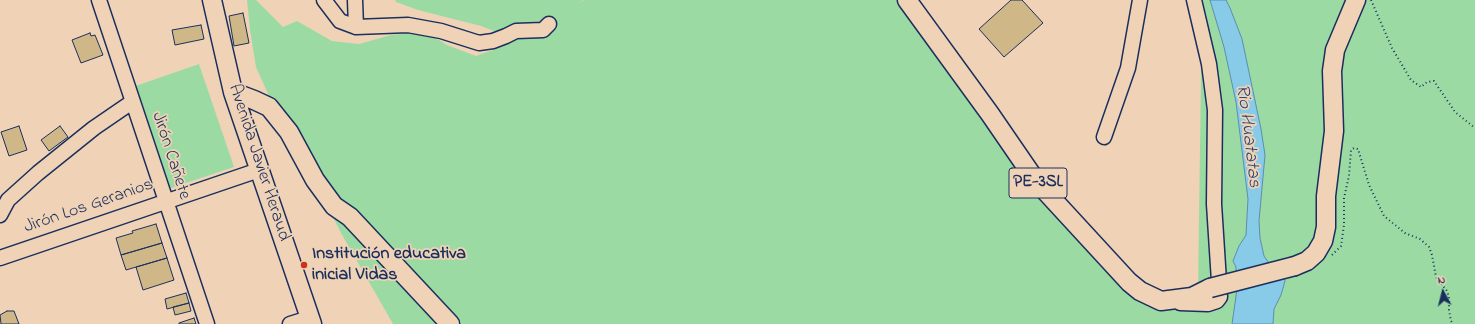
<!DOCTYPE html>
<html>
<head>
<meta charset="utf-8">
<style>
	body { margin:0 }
	#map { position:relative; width:1475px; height:324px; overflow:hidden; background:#f0d3b6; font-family:"Indie Flower",sans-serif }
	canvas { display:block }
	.north { position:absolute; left:1423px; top:272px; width:40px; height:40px; -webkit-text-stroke:3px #f0d3b6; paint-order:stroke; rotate:353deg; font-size:11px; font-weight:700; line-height:16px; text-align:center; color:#1b2f5e }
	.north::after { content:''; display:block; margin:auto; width:14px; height:18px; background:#1b2f5e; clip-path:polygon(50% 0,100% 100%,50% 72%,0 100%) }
</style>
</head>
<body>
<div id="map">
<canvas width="1475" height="324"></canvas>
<div class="north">N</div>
</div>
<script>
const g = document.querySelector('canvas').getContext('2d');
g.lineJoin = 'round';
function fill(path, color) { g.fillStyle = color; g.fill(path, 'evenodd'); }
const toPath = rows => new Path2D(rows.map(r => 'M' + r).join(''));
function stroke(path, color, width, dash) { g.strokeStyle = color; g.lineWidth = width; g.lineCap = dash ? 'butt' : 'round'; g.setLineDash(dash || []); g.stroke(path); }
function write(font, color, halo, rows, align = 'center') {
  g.font = font + ' "Indie Flower",sans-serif'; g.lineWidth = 3.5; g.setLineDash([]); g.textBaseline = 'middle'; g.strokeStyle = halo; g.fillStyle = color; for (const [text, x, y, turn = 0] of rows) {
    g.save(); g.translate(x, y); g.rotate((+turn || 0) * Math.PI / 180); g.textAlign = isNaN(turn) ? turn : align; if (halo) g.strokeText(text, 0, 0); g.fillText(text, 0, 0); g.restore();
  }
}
const green = toPath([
	[247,0,256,0,283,27,297,21,332,41,359,44,391,35,411,33,434,37,447,45,476,56,504,46,504,35,481,26,418,10,396,2,395,0,583,0,577,4,584,0,911,0,1009,143,1120,272,1155,295,1198,292,1202,0,1475,0,1475,324,393,324,341,233,312,176,277,114,256,67,250,30],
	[199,64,234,167,156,193,121,91]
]);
const water = toPath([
	[1210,0,1226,0,1230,8,1242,39,1261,129,1265,155,1259,221,1260,238,1264,256,1271,266,1283,269,1285,281,1281,295,1274,309,1273,324,1232,324,1237,289,1233,274,1236,271,1236,267,1233,261,1239,246,1246,235,1248,199,1236,102,1224,47,1210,0]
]);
const building = toPath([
	[1011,0,1022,0,1043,23,1004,57,979,29,1011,0],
	[243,13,249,43,234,46,229,16,243,13],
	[201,25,204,39,175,45,172,30,201,25],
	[90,33,91,36,95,35,103,55,81,63,72,40,90,33],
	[19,126,27,150,9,156,1,132,19,126],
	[60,126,68,137,49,151,41,140,60,126],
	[156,224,162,243,121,255,116,238,133,233,132,231,156,224],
	[162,243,167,258,126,270,121,255,162,243],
	[167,258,174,280,143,290,136,267,167,258],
	[186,293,189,303,167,309,165,299,186,293],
	[189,303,191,311,175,315,173,307,189,303],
	[7,311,14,311,19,324,1,324,0,315,7,311],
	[194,318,196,324,179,324,179,323,194,318]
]);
const path = toPath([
	[1371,0,1392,48,1411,80,1421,87,1427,82,1434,81,1455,112,1475,128],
	[1332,255,1341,246,1344,225,1344,198,1349,176,1351,150,1354,148,1358,149,1369,185,1384,216,1405,233,1420,239,1429,247,1432,255,1436,277,1447,291,1449,297,1449,310,1451,321,1453,324]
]);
const minor = toPath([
	[99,0,207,324],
	[324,0,340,21,356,27,408,25,441,31,479,43,493,41,506,36,516,31,543,30,549,24],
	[355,0,356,27],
	[1104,137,1128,68,1140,0],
	[0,215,8,200,38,173,94,128,132,102],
	[0,258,259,170],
	[1180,303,1208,304,1217,301,1220,297,1214,204,1215,110,1209,64,1194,0],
	[290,324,309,318]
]);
const major = toPath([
	[212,0,233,92,312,324],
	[907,0,990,114,1036,181,1129,282,1140,291,1161,301,1192,297,1210,288],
	[233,92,254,100,269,107,289,132,315,180,334,206,350,217,450,324],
	[1295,266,1307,261,1316,253,1323,241,1326,227,1326,196,1334,131,1332,71,1335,50,1356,0]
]);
const majorBridge = toPath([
	[1210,288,1295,266]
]);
const markers = [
	[304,265,4,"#c8321e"]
];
const shields = [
	[1038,183,58]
];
const shieldNames = [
	["PE-3SL",1038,183]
];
const streetNames = [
	["Jirón Cañete",170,156,72],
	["Avenida Javier Heraud",258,163,72],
	["Jirón Los Geranios",89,207,-19]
];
const poiNames = [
	["Institución educativa",312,255],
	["inicial Vidas",312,276]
];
const waterNames = [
	["Rio Huatatas",1247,136,83]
];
fill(green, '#9bdba3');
fill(water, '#87cbe9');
stroke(water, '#5c8db1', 1);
fill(building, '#d0b787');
stroke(building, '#1b2f5e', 1);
stroke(minor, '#1b2f5e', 17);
stroke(major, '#1b2f5e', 21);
stroke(path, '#1b2f5e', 2, [1, 3]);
stroke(minor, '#f0d3b6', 14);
stroke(major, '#f0d3b6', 18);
stroke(majorBridge, '#1b2f5e', 21, []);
stroke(majorBridge, '#f0d3b6', 18);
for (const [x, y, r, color] of markers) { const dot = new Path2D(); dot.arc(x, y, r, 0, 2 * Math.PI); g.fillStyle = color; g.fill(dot); stroke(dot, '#f0d3b6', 1.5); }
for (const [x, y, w] of shields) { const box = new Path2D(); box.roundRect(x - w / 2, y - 15, w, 30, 3); g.fillStyle = '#f0d3b6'; g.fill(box); stroke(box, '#1b2f5e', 1); }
write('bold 17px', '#1b2f5e', null, shieldNames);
write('18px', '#1b2f5e', '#f0d3b6', streetNames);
write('bold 18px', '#1b2f5e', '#f0d3b6', poiNames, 'left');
write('italic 19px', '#2b4673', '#f0d3b6', waterNames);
</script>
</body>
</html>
